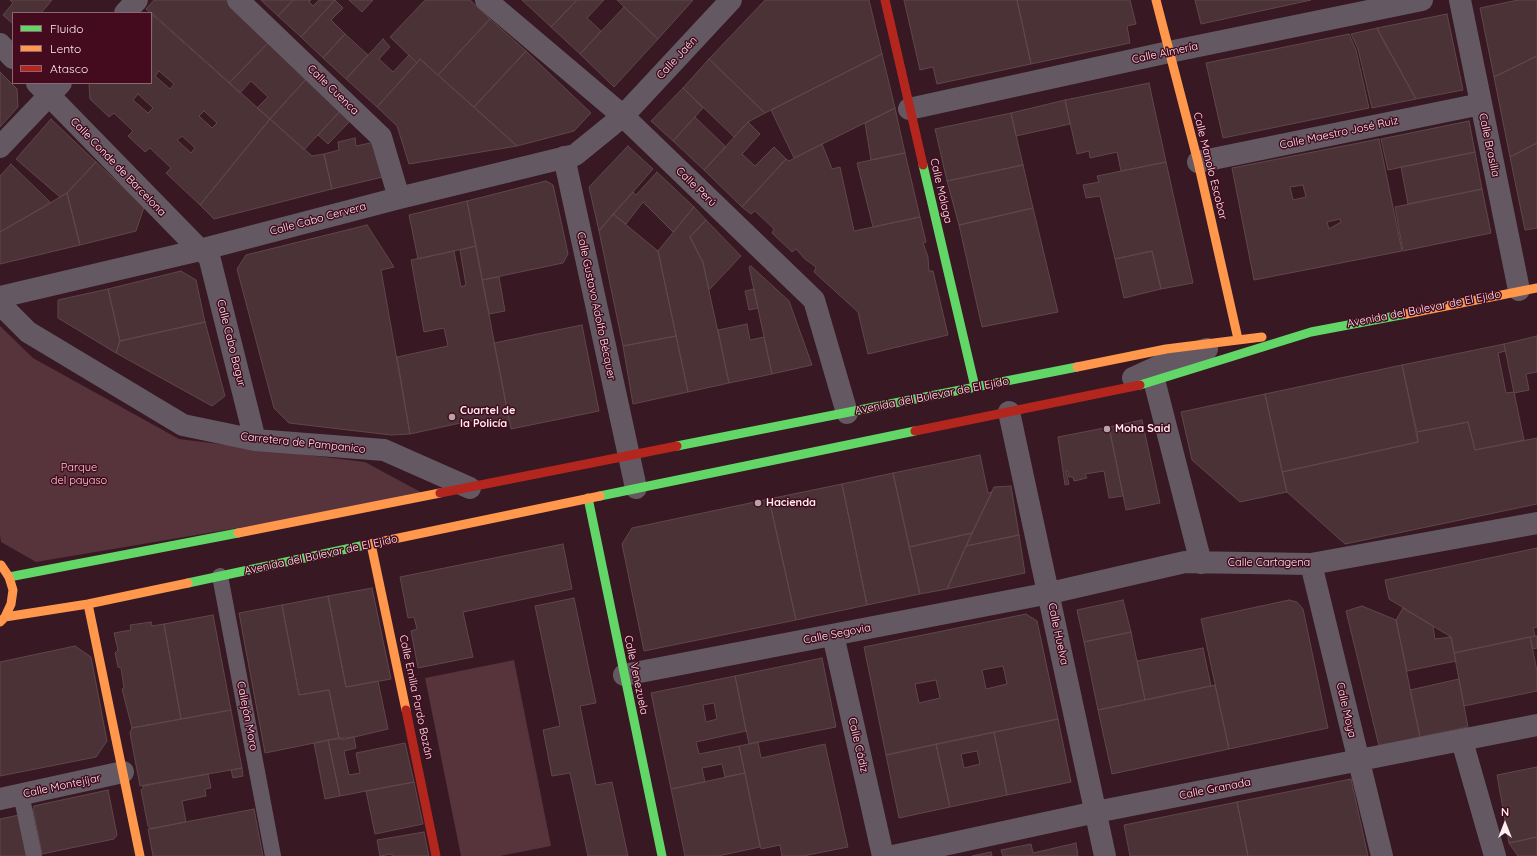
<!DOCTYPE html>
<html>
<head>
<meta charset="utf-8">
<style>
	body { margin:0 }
	#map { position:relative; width:1537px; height:856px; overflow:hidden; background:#371823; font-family:Quicksand,sans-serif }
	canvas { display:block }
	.legend { position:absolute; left:12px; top:12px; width:140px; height:72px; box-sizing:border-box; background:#440b1f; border:1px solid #8e6573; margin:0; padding:5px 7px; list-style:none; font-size:12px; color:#fdedf0 }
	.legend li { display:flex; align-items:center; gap:8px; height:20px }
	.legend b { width:20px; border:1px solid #8e6573 }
	.north { position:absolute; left:1485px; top:804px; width:40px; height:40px; -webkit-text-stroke:3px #440b1f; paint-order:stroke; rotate:0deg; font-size:11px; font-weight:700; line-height:16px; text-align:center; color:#fdedf0 }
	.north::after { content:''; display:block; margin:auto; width:14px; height:18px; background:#fdedf0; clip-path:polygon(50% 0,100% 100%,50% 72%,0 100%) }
</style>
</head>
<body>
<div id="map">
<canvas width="1537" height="856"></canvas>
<ul class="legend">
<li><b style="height:5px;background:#63d668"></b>Fluido</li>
<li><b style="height:5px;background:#ff974d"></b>Lento</li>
<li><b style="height:5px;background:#b3261e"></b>Atasco</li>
</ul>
<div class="north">N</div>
</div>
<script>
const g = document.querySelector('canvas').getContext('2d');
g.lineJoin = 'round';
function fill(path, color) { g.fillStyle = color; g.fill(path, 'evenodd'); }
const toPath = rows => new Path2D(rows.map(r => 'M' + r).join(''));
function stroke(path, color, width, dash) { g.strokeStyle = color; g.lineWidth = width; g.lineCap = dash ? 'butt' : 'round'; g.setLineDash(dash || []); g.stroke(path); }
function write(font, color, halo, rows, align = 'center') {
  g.font = font + ' Quicksand,sans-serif'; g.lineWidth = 3; g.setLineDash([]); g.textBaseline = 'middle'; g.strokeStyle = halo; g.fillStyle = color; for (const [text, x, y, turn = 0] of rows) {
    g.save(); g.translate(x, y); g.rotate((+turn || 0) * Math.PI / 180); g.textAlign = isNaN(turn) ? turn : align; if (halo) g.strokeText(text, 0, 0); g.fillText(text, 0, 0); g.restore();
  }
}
const green = toPath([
	[0,326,33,358,179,439,365,462,428,496,36,562,1,542,0,535],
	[514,660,551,846,500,856,461,856,425,678]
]);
const building = toPath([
	[10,0,52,0,41,13,13,13,13,24,3,15,13,3,10,0],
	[154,0,229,0,269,42,229,83,146,9,154,0],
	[261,0,293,0,278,16,261,0],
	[293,0,311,0,309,2,313,6,319,0,335,0,301,37,278,16,293,0],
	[335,0,343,8,331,20,345,34,323,58,301,37,335,0],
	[349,0,373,0,362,12,349,0],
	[425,0,470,0,490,19,438,75,420,59,417,63,390,37,425,0],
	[522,0,577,0,551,27,522,0],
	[577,0,604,0,587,18,601,31,580,54,551,27,577,0],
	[617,0,693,0,658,39,617,0],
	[765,0,869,0,882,54,765,113,709,59,765,0],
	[904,0,1017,0,1031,64,937,84,933,67,920,70,904,0],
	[1017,0,1130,0,1136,24,1127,26,1130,43,1031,64,1017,0],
	[1195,0,1311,0,1201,24,1195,0],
	[1518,0,1537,0,1537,56,1494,77,1480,8,1518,0],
	[624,7,658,39,614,87,580,54,624,7],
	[152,13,270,119,200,205,166,173,171,168,150,148,145,152,128,136,133,131,114,113,109,117,90,99,89,85,91,83,151,83,152,13],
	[159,71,174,84,170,89,155,76,159,71],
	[138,94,153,108,148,113,133,100,138,94],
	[204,111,217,123,212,128,199,116,204,111],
	[182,136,195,148,191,153,177,140,182,136],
	[1447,14,1463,90,1416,99,1377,28,1447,14],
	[490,19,526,51,474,107,438,75,490,19],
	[1377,28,1385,44,1416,99,1372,108,1358,49,1351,34,1377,28],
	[345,34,368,55,346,79,323,58,345,34],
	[1349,34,1356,50,1369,108,1223,138,1206,63,1349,34],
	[383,39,390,47,379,59,393,72,409,55,417,63,377,107,346,79,383,39],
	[269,42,307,78,270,119,257,108,268,97,251,81,240,93,229,83,269,42],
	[526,51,591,113,574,131,517,146,474,107,526,51],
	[882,54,895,108,794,158,771,110,882,54],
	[1537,56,1537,143,1510,157,1494,77,1537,56],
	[420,59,440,77,517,146,409,164,397,126,377,107,420,59],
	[709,59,765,113,748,122,734,137,683,88,709,59],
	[0,72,17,89,18,107,0,127,0,72],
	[307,78,341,110,304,150,270,119,307,78],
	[1149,83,1166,162,1121,171,1117,152,1090,158,1089,151,1077,154,1065,100,1149,83],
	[683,88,703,108,673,141,651,121,683,88],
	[1065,100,1070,124,1016,136,1011,113,1065,100],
	[895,108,905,153,871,160,865,123,895,108],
	[341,110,351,120,328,144,318,135,341,110],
	[1011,113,1023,165,947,181,935,129,1011,113],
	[695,117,726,147,704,170,673,141,695,117],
	[51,119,96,162,67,193,60,197,16,159,51,119],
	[270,119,312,156,324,154,332,189,214,219,200,205,270,119],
	[1469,121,1475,152,1388,170,1381,139,1469,121],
	[748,122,760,134,742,154,743,155,755,166,774,147,786,159,742,207,704,170,748,122],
	[355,138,356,146,375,142,383,177,332,189,324,154,339,150,338,142,355,138],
	[1379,139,1402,251,1254,280,1232,168,1379,139],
	[1303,185,1306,197,1293,200,1290,187,1303,185],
	[1340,219,1341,222,1329,229,1327,222,1340,219],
	[1537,143,1537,228,1525,230,1510,157,1537,143],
	[822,144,832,169,840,167,854,231,920,217,926,242,923,243,928,257,929,271,933,271,948,335,868,354,858,312,814,272,816,267,805,259,796,249,792,252,772,233,774,229,755,211,751,214,742,207,786,159,789,161,822,144],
	[628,146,653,169,599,231,589,187,628,146],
	[1475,152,1482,189,1408,204,1401,167,1475,152],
	[905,153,920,217,873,227,857,163,905,153],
	[96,162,144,207,136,231,80,245,67,193,96,162],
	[1166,162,1193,283,1161,289,1152,251,1115,259,1100,196,1086,198,1083,185,1099,182,1097,176,1166,162],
	[11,164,51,203,0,232,0,176,11,164],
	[1023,165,1033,208,959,225,947,181,1023,165],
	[657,172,694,207,673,232,643,202,626,224,613,214,633,192,636,195,657,172],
	[546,181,553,185,563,230,568,254,563,263,482,280,467,201,546,181],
	[1482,189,1491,233,1403,251,1395,207,1482,189],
	[67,193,80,245,0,264,0,232,67,193],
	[467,201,476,246,418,259,409,215,467,201],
	[694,207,706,220,690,237,703,263,729,383,688,392,658,251,694,207],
	[1033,208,1058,312,982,327,959,225,1033,208],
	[613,214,658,251,676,336,623,346,599,231,613,214],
	[706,220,741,256,709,290,703,262,690,237,706,220],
	[367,225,394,267,381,270,410,434,391,435,289,423,274,408,237,269,246,255,367,225],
	[476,246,509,420,481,426,479,419,410,434,397,357,448,346,444,328,424,332,411,260,454,251,461,287,466,285,460,250,476,246],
	[1152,251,1161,289,1124,298,1115,259,1152,251],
	[751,266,789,301,812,365,772,374,749,267,751,266],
	[181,271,196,280,205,322,120,341,108,289,181,271],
	[499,277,505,311,489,314,482,280,499,277],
	[108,289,120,341,116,353,58,318,58,300,108,289],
	[754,289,758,308,749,310,745,291,754,289],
	[205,322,225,396,212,406,116,353,120,341,205,322],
	[747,324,750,340,764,337,772,374,729,383,718,330,747,324],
	[582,325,599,411,511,429,494,343,582,325],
	[676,336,688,392,633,404,623,346,676,336],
	[1537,336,1537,372,1526,374,1529,390,1514,393,1504,344,1537,336],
	[1504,344,1505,351,1498,353,1506,393,1514,392,1524,440,1475,450,1468,422,1417,432,1402,365,1504,344],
	[1402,365,1418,442,1282,472,1265,394,1402,365],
	[1265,394,1287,492,1240,502,1192,460,1181,412,1265,394],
	[1142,420,1160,503,1126,510,1109,427,1142,420],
	[1468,422,1475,450,1537,438,1537,504,1345,544,1287,492,1282,472,1418,442,1417,432,1468,422],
	[1109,427,1123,496,1109,498,1104,471,1085,474,1087,478,1074,481,1073,477,1069,477,1068,471,1066,471,1069,484,1065,485,1058,437,1109,427],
	[980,455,988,493,992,492,972,533,909,547,893,473,980,455],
	[893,473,920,594,867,605,842,484,893,473],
	[842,484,867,605,796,620,769,499,842,484],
	[1011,486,1019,535,966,546,994,487,1011,486],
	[769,499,796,620,644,651,622,544,632,528,769,499],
	[972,533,947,589,920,594,909,547,972,533],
	[1019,535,1025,573,947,589,966,546,1019,535],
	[563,544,572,589,463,612,473,657,418,668,411,631,417,629,414,617,408,618,400,577,563,544],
	[1537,548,1537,627,1533,628,1535,636,1454,653,1451,637,1389,599,1385,580,1537,548],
	[372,588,391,679,346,687,328,596,372,588],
	[328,596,346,687,378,681,388,729,342,740,341,738,339,738,329,690,299,695,282,605,328,596],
	[574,598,596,703,580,706,596,785,612,782,628,856,588,856,570,773,552,776,543,730,560,726,535,606,574,598],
	[1123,600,1131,632,1084,642,1077,610,1123,600],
	[1289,600,1297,602,1303,609,1328,728,1229,749,1201,619,1289,600],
	[282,605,299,695,329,690,339,738,265,753,239,613,282,605],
	[1362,606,1396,620,1420,737,1379,746,1346,611,1362,606],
	[1403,608,1433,626,1435,639,1451,637,1456,661,1407,671,1396,620,1403,608],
	[1026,614,1037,621,1058,719,886,755,864,647,1026,614],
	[1003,666,1007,684,986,689,982,670,1003,666],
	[936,680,940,698,919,703,915,684,936,680],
	[213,615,231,710,181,719,164,624,213,615],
	[151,622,152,626,164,624,181,719,132,728,122,689,124,688,121,668,118,667,115,653,118,650,114,633,131,630,130,625,151,622],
	[1131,632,1145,700,1098,710,1084,642,1131,632],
	[1535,636,1537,636,1537,648,1533,649,1530,637,1535,636],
	[1530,637,1537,671,1537,691,1464,706,1454,653,1530,637],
	[75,646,91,657,107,741,96,757,0,776,0,662,75,646],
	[1203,648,1211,686,1145,700,1137,661,1203,648],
	[822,658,836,727,749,744,735,676,822,658],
	[735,676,746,731,696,742,699,754,739,746,745,773,725,777,722,764,702,768,705,782,671,789,651,693,735,676],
	[714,703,717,719,706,722,703,705,714,703],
	[1459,679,1468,727,1420,737,1410,690,1459,679],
	[1215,685,1229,749,1112,774,1098,710,1215,685],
	[231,710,242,768,140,786,130,733,132,728,231,710],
	[1058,719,1071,782,1007,795,994,732,1058,719],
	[994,732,1007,795,950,807,936,744,994,732],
	[977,751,980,764,964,768,961,754,977,751],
	[354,737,356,748,344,751,349,775,360,773,356,753,405,743,414,782,340,796,328,740,354,737],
	[328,740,340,796,325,799,314,743,328,740],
	[758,742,761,758,825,744,848,847,803,856,782,856,780,845,761,849,739,746,758,742],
	[936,744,950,807,899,818,886,755,936,744],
	[1537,767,1537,837,1509,843,1497,775,1537,767],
	[242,768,243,776,233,778,231,770,242,768],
	[745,773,760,847,718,856,685,856,671,789,745,773],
	[208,774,211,788,205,789,206,796,182,801,186,822,151,829,148,826,141,790,143,788,143,786,208,774],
	[1351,779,1368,856,1248,856,1237,802,1351,779],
	[414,782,423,824,375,834,366,791,414,782],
	[108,790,117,835,114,839,42,854,33,809,34,806,108,790],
	[1237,802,1248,856,1130,856,1124,825,1237,802],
	[254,809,263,856,153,856,148,829,254,809],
	[19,815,27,856,0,856,0,819,19,815],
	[424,832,429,856,392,856,392,854,380,856,377,840,424,832],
	[1537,837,1537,856,1518,856,1509,843,1537,837],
	[1076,843,1078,856,1003,856,1001,850,1031,844,1033,853,1076,843],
	[991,852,992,856,972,856,991,852]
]);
const lane = toPath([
	[220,576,273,856],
	[21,794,34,856]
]);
const street = toPath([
	[238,0,381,137,399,198],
	[486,0,623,116,814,300,847,413],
	[1460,0,1519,290],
	[125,13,137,0],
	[0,44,13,58],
	[37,83,200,250,209,256,255,440],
	[909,109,1169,52,1422,0],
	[0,147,61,83],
	[564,157,636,488],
	[1198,162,1481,104],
	[0,297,200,250,399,198,575,155,623,116,731,0],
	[0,304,28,332,183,425,255,440,384,450,470,488],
	[1133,378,1168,362,1207,349],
	[1154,380,1201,563],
	[1009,412,1105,856],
	[1311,564,1382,856],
	[833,635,883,856],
	[624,675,1050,593,1185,562,1311,564,1537,523],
	[1462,741,1495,856],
	[0,799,123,772],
	[893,856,1096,812,1537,725]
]);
const fast = toPath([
	[923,165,975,387],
	[1140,385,1311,332,1406,314],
	[677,446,1077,367],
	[600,496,915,431],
	[588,498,662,856],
	[9,577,238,533],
	[188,583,365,545]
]);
const slow = toPath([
	[1156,0,1198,162,1238,339],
	[1406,314,1537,288],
	[1077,367,1166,349,1262,337],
	[238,533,440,493],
	[371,544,406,710],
	[365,545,600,496],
	[88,604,140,856],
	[5,617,88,604,188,583],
	[0,622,5,617,11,604,13,590,9,577,1,565]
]);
const jam = toPath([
	[885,0,923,165],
	[915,431,1140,385],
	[440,493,677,446],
	[406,710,436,856]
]);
const markers = [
	[452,417,4,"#b8a2a8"],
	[1107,429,4,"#b8a2a8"],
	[758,503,4,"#b8a2a8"]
];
const streetNames = [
	["Calle Almería",1165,53,-12],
	["Calle Jaén",677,58,-47],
	["Calle Cuenca",333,90,44],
	["Calle Maestro José Ruiz",1339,133,-12],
	["Calle Brasilia",1489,145,78],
	["Calle Manolo Escobar",1210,166,76],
	["Calle Conde de Barcelona",118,167,46],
	["Calle Perú",696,187,44],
	["Calle Málaga",941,191,77],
	["Calle Cabo Cervera",318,219,-15],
	["Calle Gustavo Adolfo Bécquer",596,306,78],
	["Avenida del Bulevar de El Ejido",1424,309,-11],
	["Calle Cabo Bagur",231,343,76],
	["Avenida del Bulevar de El Ejido",932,396,-11],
	["Carretera de Pampanico",303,443,6],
	["Avenida del Bulevar de El Ejido",321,555,-12],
	["Calle Cartagena",1269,563],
	["Calle Segovia",837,634,-11],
	["Calle Huelva",1058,634,78],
	["Calle Venezuela",636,675,78],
	["Calle Emilia Pardo Bazán",416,697,78],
	["Calle Moya",1346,710,77],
	["Callejón Moro",247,716,79],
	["Calle Cádiz",858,745,77],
	["Calle Montejíjar",62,786,-12],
	["Calle Granada",1215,789,-11]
];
const poiNames = [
	["Cuartel de",460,411],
	["la Policía",460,424],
	["Moha Said",1115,429],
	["Hacienda",766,503]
];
const parkNames = [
	["Parque",79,468],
	["del payaso",79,481]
];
fill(green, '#57333c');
fill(building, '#4a3237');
stroke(building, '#60474b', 1);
stroke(lane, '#645962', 16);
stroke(street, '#645962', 22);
stroke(fast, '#63d668', 9);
stroke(slow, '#ff974d', 9);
stroke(jam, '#b3261e', 9);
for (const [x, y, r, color] of markers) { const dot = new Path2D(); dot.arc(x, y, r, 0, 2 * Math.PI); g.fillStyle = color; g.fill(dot); stroke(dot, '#440b1f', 1.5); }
write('11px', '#fdedf0', '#440b1f', streetNames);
write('bold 11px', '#fdedf0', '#440b1f', poiNames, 'left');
write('11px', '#f8d1d9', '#440b1f', parkNames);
</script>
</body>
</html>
